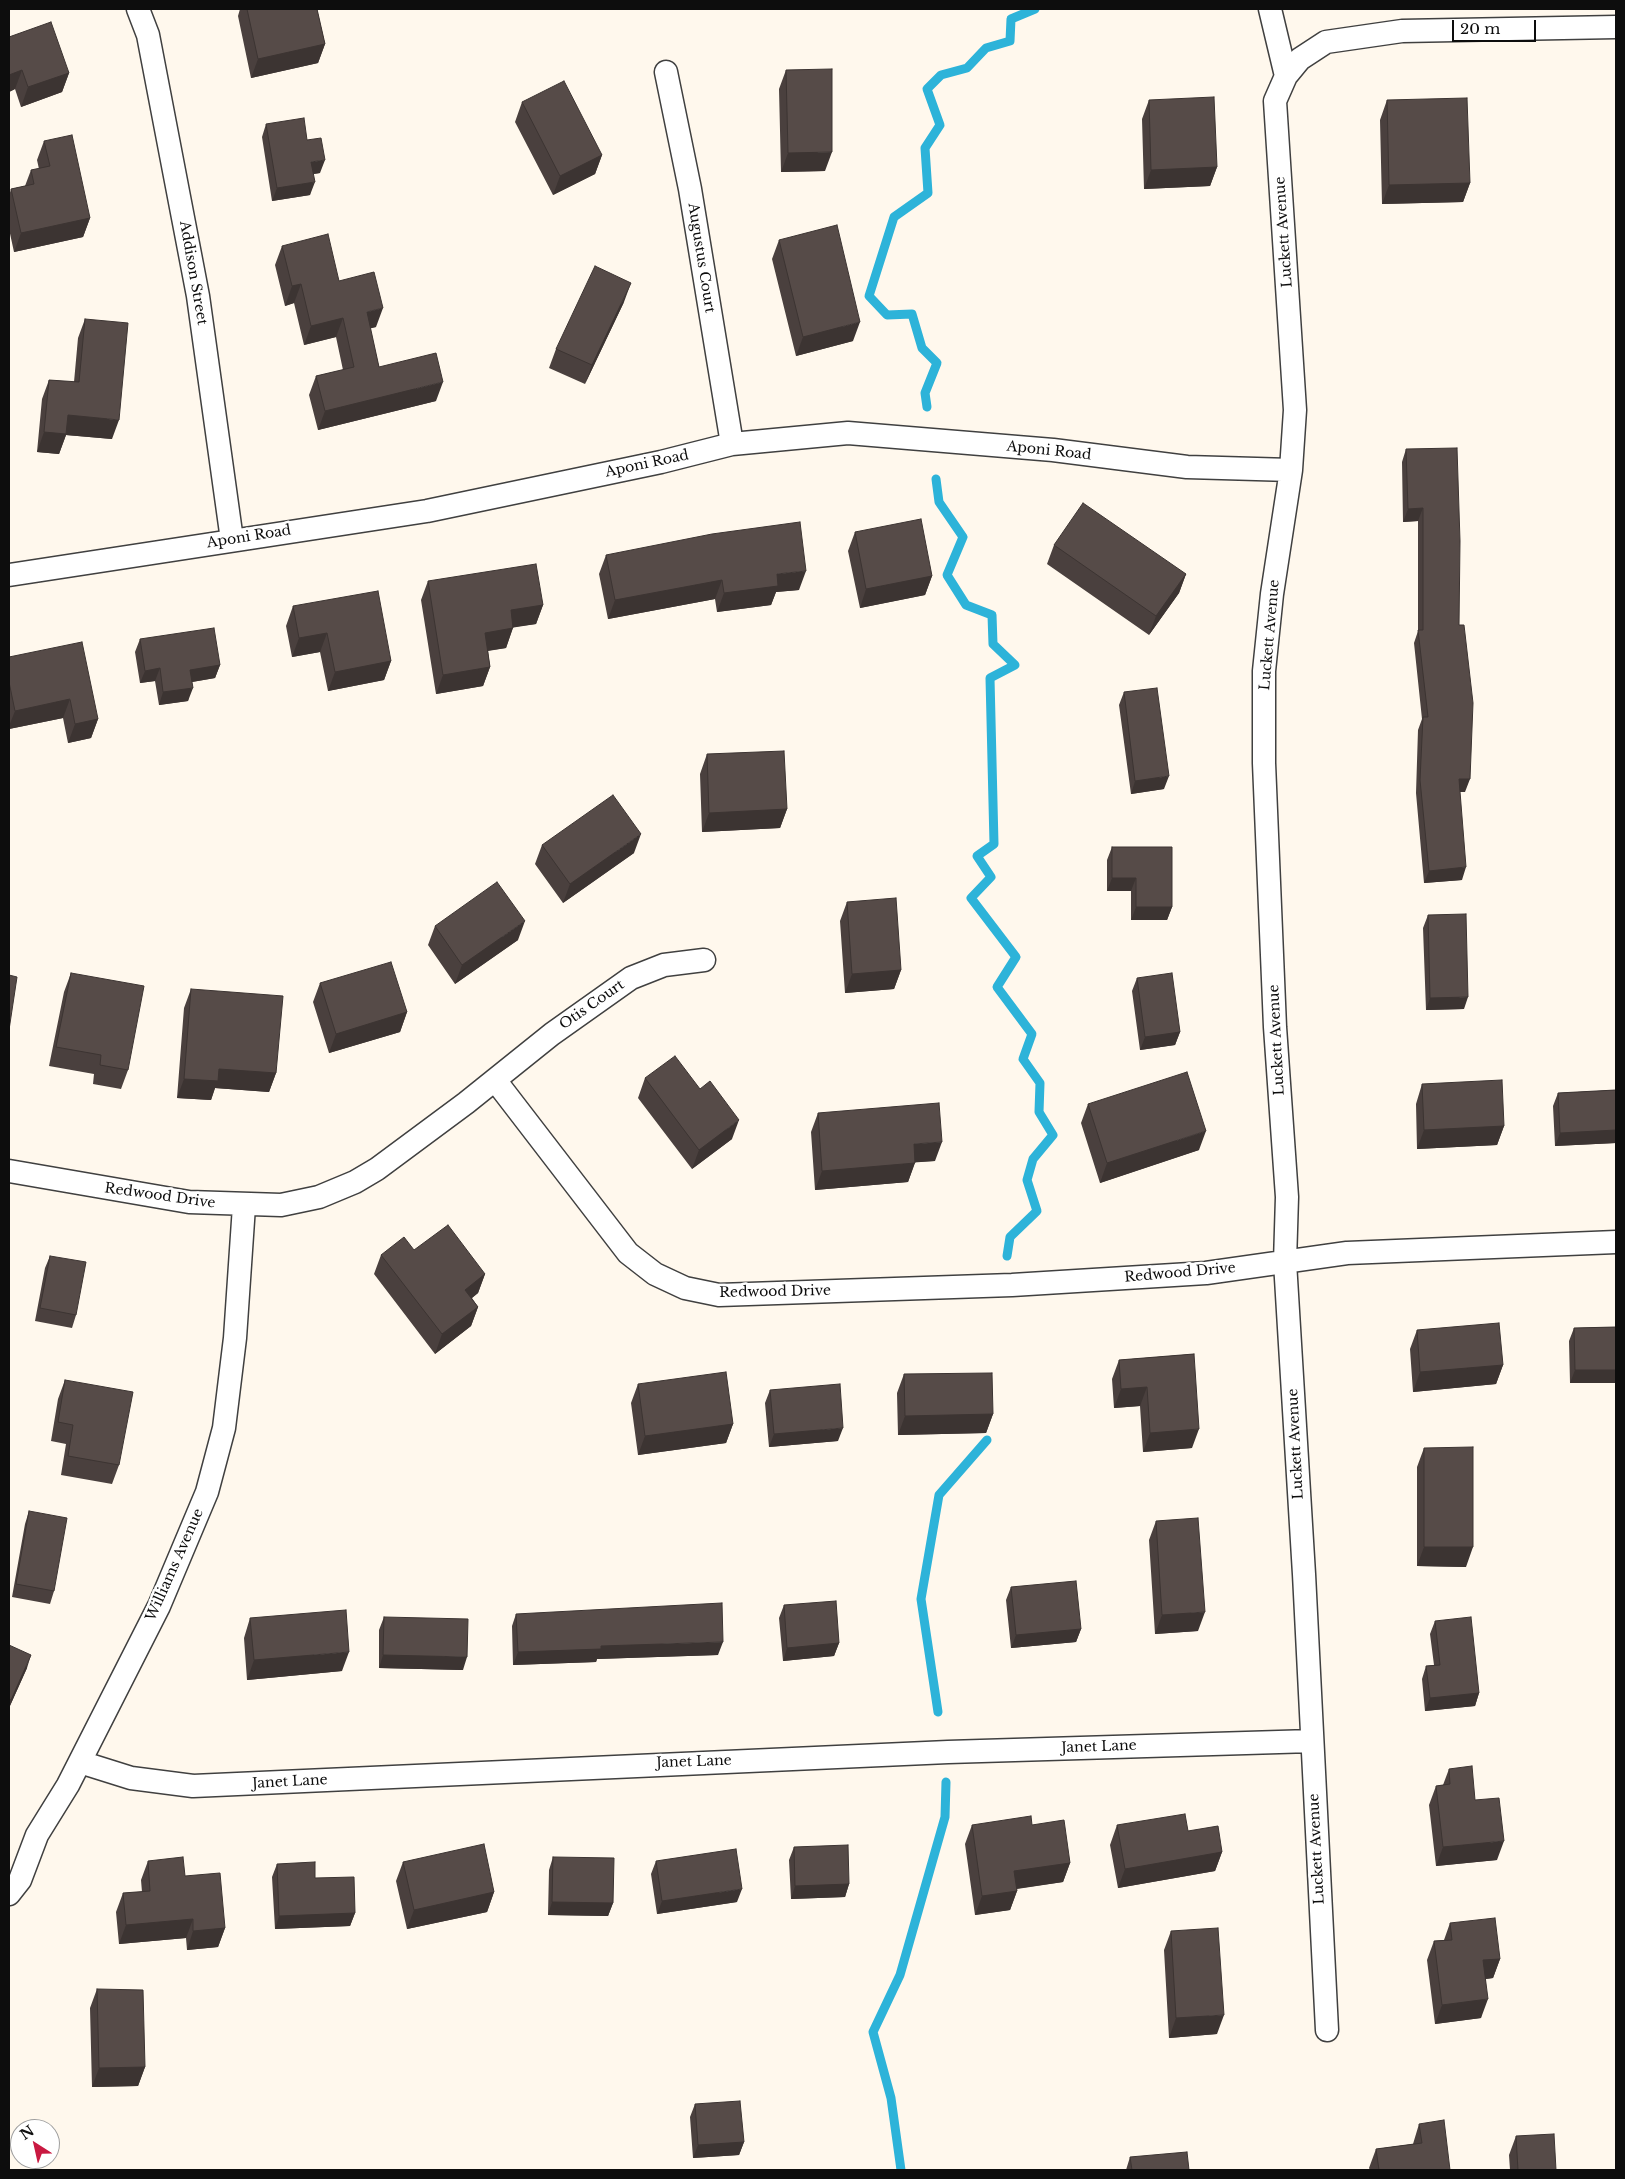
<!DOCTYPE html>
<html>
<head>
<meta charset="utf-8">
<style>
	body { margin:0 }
	#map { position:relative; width:1625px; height:2179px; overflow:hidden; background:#fff8ed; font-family:"Libre Baskerville",serif }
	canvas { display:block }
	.frame { position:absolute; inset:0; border:10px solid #0d0d0d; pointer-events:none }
	.north { position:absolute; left:10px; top:2119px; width:50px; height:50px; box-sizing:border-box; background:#fff; border:1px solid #9e9e9e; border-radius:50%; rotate:325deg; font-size:14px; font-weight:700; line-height:20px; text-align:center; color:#0d0d0d }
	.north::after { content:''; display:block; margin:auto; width:18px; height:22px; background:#c91941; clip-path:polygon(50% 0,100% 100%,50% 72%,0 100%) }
	.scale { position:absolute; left:1452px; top:20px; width:84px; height:22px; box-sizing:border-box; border:2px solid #0d0d0d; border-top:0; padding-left:6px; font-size:15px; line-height:18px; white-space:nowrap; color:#0d0d0d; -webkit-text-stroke:4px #fff; paint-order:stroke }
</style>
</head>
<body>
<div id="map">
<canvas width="1625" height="2179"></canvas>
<div class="frame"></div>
<div class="north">N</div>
<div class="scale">20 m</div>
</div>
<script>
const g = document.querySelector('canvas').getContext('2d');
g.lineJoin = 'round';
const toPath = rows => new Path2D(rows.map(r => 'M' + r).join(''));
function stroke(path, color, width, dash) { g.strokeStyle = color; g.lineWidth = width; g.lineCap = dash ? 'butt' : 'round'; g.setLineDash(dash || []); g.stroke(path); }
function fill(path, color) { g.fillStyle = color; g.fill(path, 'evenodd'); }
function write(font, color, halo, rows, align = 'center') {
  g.font = font + ' "Libre Baskerville",serif'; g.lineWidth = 5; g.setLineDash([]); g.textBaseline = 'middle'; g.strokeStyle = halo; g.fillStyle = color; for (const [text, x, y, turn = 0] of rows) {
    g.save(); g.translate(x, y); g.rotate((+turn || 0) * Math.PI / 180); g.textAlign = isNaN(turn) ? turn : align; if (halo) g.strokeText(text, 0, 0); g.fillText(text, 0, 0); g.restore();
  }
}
const stream = toPath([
	[927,407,925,393,937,363,922,348,912,314,887,315,869,296,894,217,928,193,925,148,940,125,927,89,941,75,967,68,986,48,1010,41,1011,19,1035,9],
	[936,479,939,502,963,537,947,575,966,605,992,615,993,644,1015,665,990,678,994,844,977,856,991,877,971,898,1016,957,997,987,1032,1034,1023,1059,1040,1083,1039,1112,1053,1135,1033,1159,1027,1180,1037,1211,1010,1237,1007,1256],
	[938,1712,921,1599,939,1495,987,1440],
	[901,2170,891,2098,873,2032,900,1975,945,1817,946,1782]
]);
const street = toPath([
	[138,9,148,35,198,296,232,540],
	[1270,9,1286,76],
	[666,72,690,189,732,444],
	[9,575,427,511,661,462,732,444,848,433,1053,450,1187,467,1291,470],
	[495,1080,628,1253,655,1274,685,1288,719,1295,1012,1285,1206,1273,1347,1253,1616,1242],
	[9,1171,189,1202,281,1205,319,1197,355,1182,377,1169,466,1103,552,1034,631,978,664,965,704,960],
	[80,1762,131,1778,193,1786,948,1752,1312,1741],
	[9,1894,20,1880,37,1835,68,1785,159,1606,207,1492,224,1428,235,1338,244,1206],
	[1327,2030,1304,1574,1285,1262,1287,1197,1275,1027,1264,763,1264,671,1272,594,1291,470,1295,410,1275,101,1286,76,1300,59,1326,42,1402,31,1616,27]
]);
const wall = toPath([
	[240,9,317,9,325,44,318,63,251,78,238,16],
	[9,37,69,73,62,92,21,107,15,89,9,92],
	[786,70,825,171,781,172,779,89],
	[1149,100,1217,167,1210,186,1144,189,1142,119],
	[1387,100,1470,183,1463,202,1382,204,1380,120],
	[522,102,602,155,595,174,553,195,515,122],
	[266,124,320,173,313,174,310,195,272,201,262,137],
	[44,141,90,218,83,237,14,252,9,229,9,196,11,189,25,186,31,170,39,169,37,160],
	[779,240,853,341,796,356,772,259],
	[282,246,339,281,376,327,370,328,379,367,436,401,318,430,309,395,316,376,343,370,336,337,304,345,294,303,285,306,275,265],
	[624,302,585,384,549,368,556,349],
	[85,319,112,439,66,435,59,454,37,452,42,399,49,380,74,382,78,338],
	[1406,449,1459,625,1465,792,1460,792,1462,880,1424,883,1416,793,1418,730,1422,719,1414,643,1418,631,1418,521,1403,522,1402,462],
	[855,532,932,576,925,595,860,608,848,551],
	[1054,545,1186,574,1179,593,1149,635,1047,564],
	[606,555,799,590,776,592,771,605,717,612,715,599,608,619,599,574],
	[428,581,543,605,536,624,513,627,506,648,488,651,490,667,483,686,436,694,421,600],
	[293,606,391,661,384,680,328,691,320,652,292,657,286,626],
	[140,639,220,665,215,678,192,682,188,701,159,705,155,681,140,683,135,652],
	[9,657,98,719,91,738,68,743,63,718,9,729],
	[1124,692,1164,789,1131,794,1119,705],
	[707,754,787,809,780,828,702,832,700,774],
	[542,845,634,853,563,903,535,864],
	[1112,847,1172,907,1167,920,1131,920,1131,891,1107,891,1107,860],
	[847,902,901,970,894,989,845,993,840,921],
	[1428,915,1464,1009,1426,1010,1423,928],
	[435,926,518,940,455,984,428,945],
	[71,973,128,1070,121,1089,93,1084,94,1074,49,1066,64,992],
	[1137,978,1180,1032,1175,1045,1140,1050,1132,991],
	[320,983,407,1012,400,1032,329,1053,313,1002],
	[191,989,276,1073,269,1092,215,1088,211,1100,177,1098,184,1008],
	[645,1078,700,1089,732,1139,692,1169,638,1098],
	[1422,1084,1504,1126,1497,1145,1417,1149,1416,1104],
	[1616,1090,1616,1143,1555,1146,1553,1106,1558,1093],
	[1088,1104,1199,1150,1100,1183,1081,1123],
	[818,1113,935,1161,915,1162,908,1182,815,1190,811,1132],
	[414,1250,485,1274,478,1293,472,1298,478,1307,471,1326,435,1354,374,1274,381,1255],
	[50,1256,76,1315,72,1328,35,1321,45,1268],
	[1616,1327,1616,1383,1570,1383,1569,1341,1574,1328],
	[1417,1330,1503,1365,1496,1384,1413,1392,1410,1349],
	[1194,1354,1192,1448,1143,1452,1140,1406,1114,1408,1112,1379,1119,1360],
	[904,1374,993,1414,986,1433,898,1435,897,1393],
	[65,1380,119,1465,112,1484,61,1475,66,1444,51,1441,58,1399],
	[638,1384,733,1424,726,1443,638,1455,631,1403],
	[770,1390,838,1441,769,1447,765,1403],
	[1424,1448,1466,1567,1417,1566,1417,1467],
	[29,1511,54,1591,50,1604,12,1597,25,1524],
	[1156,1521,1198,1631,1155,1634,1149,1540],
	[1011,1587,1081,1629,1076,1642,1011,1648,1006,1600],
	[784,1605,839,1643,834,1656,783,1661,779,1618],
	[516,1614,718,1655,597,1659,596,1662,513,1665,512,1626],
	[384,1617,463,1670,379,1668,379,1630],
	[250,1618,342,1671,247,1680,244,1638],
	[1435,1621,1479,1693,1475,1706,1425,1711,1422,1679,1426,1666,1434,1665,1430,1634],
	[9,1645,27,1668,9,1708],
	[1449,1769,1475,1800,1497,1860,1436,1866,1429,1805,1436,1786,1443,1785],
	[972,1825,1032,1825,1070,1863,1063,1882,1017,1889,1017,1891,1010,1910,975,1915,965,1844],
	[1117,1825,1188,1831,1222,1852,1215,1871,1118,1888,1110,1845],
	[794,1847,849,1884,845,1897,791,1899,789,1860],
	[553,1857,613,1903,608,1916,548,1915,549,1870],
	[148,1861,185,1876,225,1928,218,1947,187,1950,186,1938,119,1944,116,1912,123,1893,142,1892,141,1880],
	[656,1861,737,1902,657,1914,651,1874],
	[403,1862,494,1892,487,1912,407,1929,396,1881],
	[277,1864,315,1878,355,1913,350,1926,275,1929,272,1877],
	[1450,1923,1500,1959,1493,1978,1486,1979,1481,2018,1435,2024,1427,1960,1434,1941,1444,1940],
	[1171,1931,1217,2034,1169,2038,1164,1950],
	[97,1989,145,2067,138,2086,92,2087,90,2008],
	[695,2104,744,2142,739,2155,693,2158,690,2117],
	[1419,2124,1450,2170,1370,2170,1369,2168,1376,2149,1413,2144],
	[1516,2136,1556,2170,1510,2170,1509,2155],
	[1130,2157,1189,2170,1126,2170]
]);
const shadedWall = toPath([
	[325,44,318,63,251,78,258,59],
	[22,70,15,89,9,92,9,75],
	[69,73,62,92,21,107,28,87],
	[832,152,825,171,781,172,788,153],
	[602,155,595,174,553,195,560,176],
	[325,160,320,173,307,175,311,162],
	[1217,167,1210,186,1144,189,1151,170],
	[315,182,310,195,272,201,277,188],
	[1470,183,1463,202,1382,204,1389,185],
	[90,218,83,237,14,252,21,233],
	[631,283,624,302,585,384,592,365],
	[301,284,294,303,285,306,292,286],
	[383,308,376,327,360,331,367,312],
	[343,318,336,337,304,345,311,326],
	[860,322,853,341,796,356,803,337],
	[443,382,436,401,318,430,325,411],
	[68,415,119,420,112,439,66,435,59,454,37,452,44,432],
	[1423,508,1418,521,1403,522,1408,509],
	[806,571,799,590,776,592,771,605,717,612,724,593,777,574],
	[1186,574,1179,593,1149,635,1156,616],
	[932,576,925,595,860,608,866,589],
	[722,580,715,599,608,619,615,600],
	[543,605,536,624,504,629,511,610],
	[513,628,506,648,478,652,485,633],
	[327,633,320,652,292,657,299,638],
	[391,661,384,680,328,691,335,672],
	[220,665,215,678,186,683,190,670],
	[490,667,483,686,436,694,443,675],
	[160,668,155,681,140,683,145,671],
	[193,688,188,701,159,705,163,692],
	[70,699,63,718,9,729,9,726,15,711],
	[98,719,91,738,68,743,75,724],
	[1169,776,1164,789,1131,794,1135,781],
	[1459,779,1470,779,1465,792,1454,792],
	[787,809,780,828,702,832,709,813],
	[641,834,634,853,563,903,570,884],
	[1466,867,1462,880,1424,883,1429,871],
	[1112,878,1136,878,1131,891,1107,891],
	[1136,907,1172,907,1167,920,1131,920],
	[525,921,518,940,455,984,462,965],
	[901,970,894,989,845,993,852,974],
	[1468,997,1464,1009,1426,1010,1430,998],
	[407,1012,400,1032,329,1053,336,1034],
	[1180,1032,1175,1045,1140,1050,1145,1037],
	[219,1069,276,1073,269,1092,215,1088,211,1100,177,1098,184,1079],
	[739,1120,732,1139,692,1169,699,1150],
	[1504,1126,1497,1145,1417,1149,1424,1130],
	[1616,1130,1616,1143,1555,1146,1560,1133],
	[1206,1131,1199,1150,1100,1183,1107,1163],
	[942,1142,935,1161,907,1163,914,1144],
	[915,1163,908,1182,815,1190,822,1171],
	[485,1274,478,1293,458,1309,465,1290],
	[478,1307,471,1326,435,1354,442,1334],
	[1503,1365,1496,1384,1413,1392,1420,1372],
	[1575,1370,1616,1370,1616,1383,1570,1383],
	[1147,1387,1140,1406,1114,1408,1121,1389],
	[993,1414,986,1433,898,1435,905,1416],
	[733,1424,726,1443,638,1455,645,1436],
	[843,1428,838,1441,769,1447,774,1434],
	[1199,1429,1192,1448,1143,1452,1150,1433],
	[1424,1547,1473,1547,1466,1567,1417,1566],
	[1205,1612,1198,1631,1155,1634,1162,1615],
	[1081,1629,1076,1642,1011,1648,1016,1635],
	[723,1642,718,1655,597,1659,596,1662,513,1665,518,1652,601,1646],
	[839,1643,834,1656,783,1661,787,1648],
	[349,1652,342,1671,247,1680,254,1660],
	[31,1655,27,1668,9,1708,11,1700],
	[383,1655,467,1657,463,1670,379,1668],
	[1479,1693,1475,1706,1425,1711,1430,1698],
	[1504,1841,1497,1860,1436,1866,1443,1847],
	[1222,1852,1215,1871,1118,1888,1125,1869],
	[1070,1863,1063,1882,1007,1890,1014,1871],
	[849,1884,845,1897,791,1899,795,1886],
	[742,1889,737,1902,657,1914,662,1901],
	[1017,1891,1010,1910,975,1915,982,1896],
	[494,1892,487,1912,407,1929,414,1910],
	[552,1902,613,1903,608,1916,548,1915],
	[355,1913,350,1926,275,1929,279,1916],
	[193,1919,186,1938,119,1944,126,1925],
	[225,1928,218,1947,187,1950,193,1931],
	[1500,1959,1493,1978,1477,1980,1483,1960],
	[1488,1999,1481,2018,1435,2024,1442,2005],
	[1224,2015,1217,2034,1169,2038,1176,2018],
	[145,2067,138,2086,92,2087,99,2068],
	[744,2142,739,2155,693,2158,698,2145]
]);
const building = toPath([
	[247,9,317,9,325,44,258,59,247,9],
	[51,22,69,73,28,87,22,70,9,75,9,37,51,22],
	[832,69,832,152,788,153,786,70,832,69],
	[564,81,602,155,560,176,522,102,564,81],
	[1214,97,1217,167,1151,170,1149,100,1214,97],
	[1467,98,1470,183,1389,185,1387,100,1467,98],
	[304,118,307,140,321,138,325,160,311,162,315,182,277,188,266,124,304,118],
	[72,135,90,218,21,233,11,189,34,184,31,170,50,166,44,141,72,135],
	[837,225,860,322,803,337,779,240,837,225],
	[328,234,339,281,374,272,383,308,367,312,379,367,436,353,443,382,325,411,316,376,354,367,343,318,311,326,301,284,292,286,282,246,328,234],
	[595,266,631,283,592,365,556,349,595,266],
	[85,319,128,323,119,420,68,415,66,434,44,432,49,380,79,382,85,319],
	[1457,448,1460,541,1459,625,1464,625,1473,703,1470,779,1459,779,1466,867,1429,871,1420,780,1423,717,1428,717,1418,630,1423,630,1423,508,1408,509,1406,449,1457,448],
	[1083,503,1186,574,1156,616,1054,545,1083,503],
	[921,519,932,576,866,589,855,532,921,519],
	[800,522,806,571,777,574,778,586,724,593,722,580,615,600,606,555,712,534,800,522],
	[536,564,543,605,511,610,513,628,485,633,490,667,443,675,428,581,536,564],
	[378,591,391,661,335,672,327,633,299,638,293,606,378,591],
	[214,628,220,665,190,670,193,688,163,692,160,668,145,671,140,639,214,628],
	[82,642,98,719,75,724,70,699,15,711,9,682,9,657,82,642],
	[1157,688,1169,776,1135,781,1124,692,1157,688],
	[784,751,787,809,709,813,707,754,784,751],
	[613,795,641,834,570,884,542,845,613,795],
	[1112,847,1172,847,1172,907,1136,907,1136,878,1112,878,1112,847],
	[497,882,525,921,462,965,435,926,497,882],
	[896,898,901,970,852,974,847,902,896,898],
	[1466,914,1468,997,1430,998,1428,915,1466,914],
	[391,962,407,1012,336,1034,320,983,391,962],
	[71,973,144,986,128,1070,100,1065,101,1055,56,1047,71,973],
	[1172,973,1180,1032,1145,1037,1137,978,1172,973],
	[9,975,17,977,9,1030,9,975],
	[191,989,283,996,276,1073,219,1069,218,1081,184,1079,191,989],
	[675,1056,700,1089,710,1081,739,1120,699,1150,645,1078,675,1056],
	[1187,1072,1206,1131,1107,1163,1088,1104,1187,1072],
	[1502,1080,1504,1126,1424,1130,1422,1084,1502,1080],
	[1616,1090,1616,1130,1560,1133,1558,1093,1616,1090],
	[939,1103,942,1142,914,1144,915,1163,822,1171,818,1113,939,1103],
	[448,1225,485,1274,465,1290,478,1307,442,1334,381,1255,404,1237,414,1250,448,1225],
	[50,1256,86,1262,76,1315,40,1308,50,1256],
	[1499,1323,1503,1365,1420,1372,1417,1330,1499,1323],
	[1616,1327,1616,1370,1575,1370,1574,1328,1616,1327],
	[1194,1354,1199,1429,1150,1433,1147,1387,1121,1389,1119,1360,1194,1354],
	[726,1372,733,1424,645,1436,638,1384,726,1372],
	[992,1373,993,1414,905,1416,904,1374,992,1373],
	[65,1380,133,1392,119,1465,68,1456,73,1425,58,1422,65,1380],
	[840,1384,843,1428,774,1434,770,1390,840,1384],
	[1473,1447,1473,1547,1424,1547,1424,1448,1473,1447],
	[29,1511,67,1518,54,1591,16,1584,29,1511],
	[1198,1518,1205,1612,1162,1615,1156,1521,1198,1518],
	[1076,1581,1081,1629,1016,1635,1011,1587,1076,1581],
	[836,1601,839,1643,787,1648,784,1605,836,1601],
	[722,1603,723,1642,601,1646,601,1649,518,1652,516,1614,722,1603],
	[346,1610,349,1652,254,1660,250,1618,346,1610],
	[384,1617,468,1619,467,1657,383,1655,384,1617],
	[1471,1617,1479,1693,1430,1698,1426,1666,1440,1665,1435,1621,1471,1617],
	[9,1645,31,1655,11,1700,9,1699,9,1645],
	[1472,1766,1475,1800,1499,1798,1504,1841,1443,1847,1436,1786,1450,1784,1449,1769,1472,1766],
	[1185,1814,1188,1831,1218,1826,1222,1852,1125,1869,1117,1825,1185,1814],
	[1031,1816,1032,1825,1064,1820,1070,1863,1014,1871,1017,1891,982,1896,972,1825,1031,1816],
	[484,1844,494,1892,414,1910,403,1862,484,1844],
	[848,1845,849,1884,795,1886,794,1847,848,1845],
	[736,1849,742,1889,662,1901,656,1861,736,1849],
	[183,1857,185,1876,220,1873,225,1928,193,1931,193,1919,126,1925,123,1893,150,1891,148,1861,183,1857],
	[553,1857,614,1858,613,1903,552,1902,553,1857],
	[315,1862,315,1878,354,1877,355,1913,279,1916,277,1864,315,1862],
	[1495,1918,1500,1959,1483,1960,1488,1999,1442,2005,1434,1941,1452,1940,1450,1923,1495,1918],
	[1218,1928,1224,2015,1176,2018,1171,1931,1218,1928],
	[97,1989,143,1990,145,2067,99,2068,97,1989],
	[740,2101,744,2142,698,2145,695,2104,740,2101],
	[1444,2120,1450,2170,1379,2170,1376,2149,1422,2143,1419,2124,1444,2120],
	[1554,2134,1556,2170,1518,2170,1516,2136,1554,2134],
	[1187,2152,1189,2170,1132,2170,1130,2157,1187,2152]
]);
const streetNames = [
	["Luckett Avenue",1284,232,-94],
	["Augustus Court",701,258,81],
	["Addison Street",193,273,80],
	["Aponi Road",1049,451,6],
	["Aponi Road",647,464,-12],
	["Aponi Road",249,537,-9],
	["Luckett Avenue",1270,635,-85],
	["Otis Court",592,1005,-35],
	["Luckett Avenue",1277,1040,-93],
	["Redwood Drive",160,1196,8],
	["Redwood Drive",1180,1273,-5],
	["Redwood Drive",775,1292,-1],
	["Luckett Avenue",1296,1444,-93],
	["Williams Avenue",175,1565,-66],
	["Janet Lane",1099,1747,-2],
	["Janet Lane",694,1762,-2],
	["Janet Lane",290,1782,-3],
	["Luckett Avenue",1317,1849,-93]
];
stroke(stream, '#2db3d9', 9);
stroke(street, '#404040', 25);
stroke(street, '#fff', 22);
fill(wall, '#4a403e');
fill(shadedWall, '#3c3432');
fill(building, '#564b48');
stroke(building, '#3c3432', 1);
write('14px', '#0d0d0d', '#fff', streetNames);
</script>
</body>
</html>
